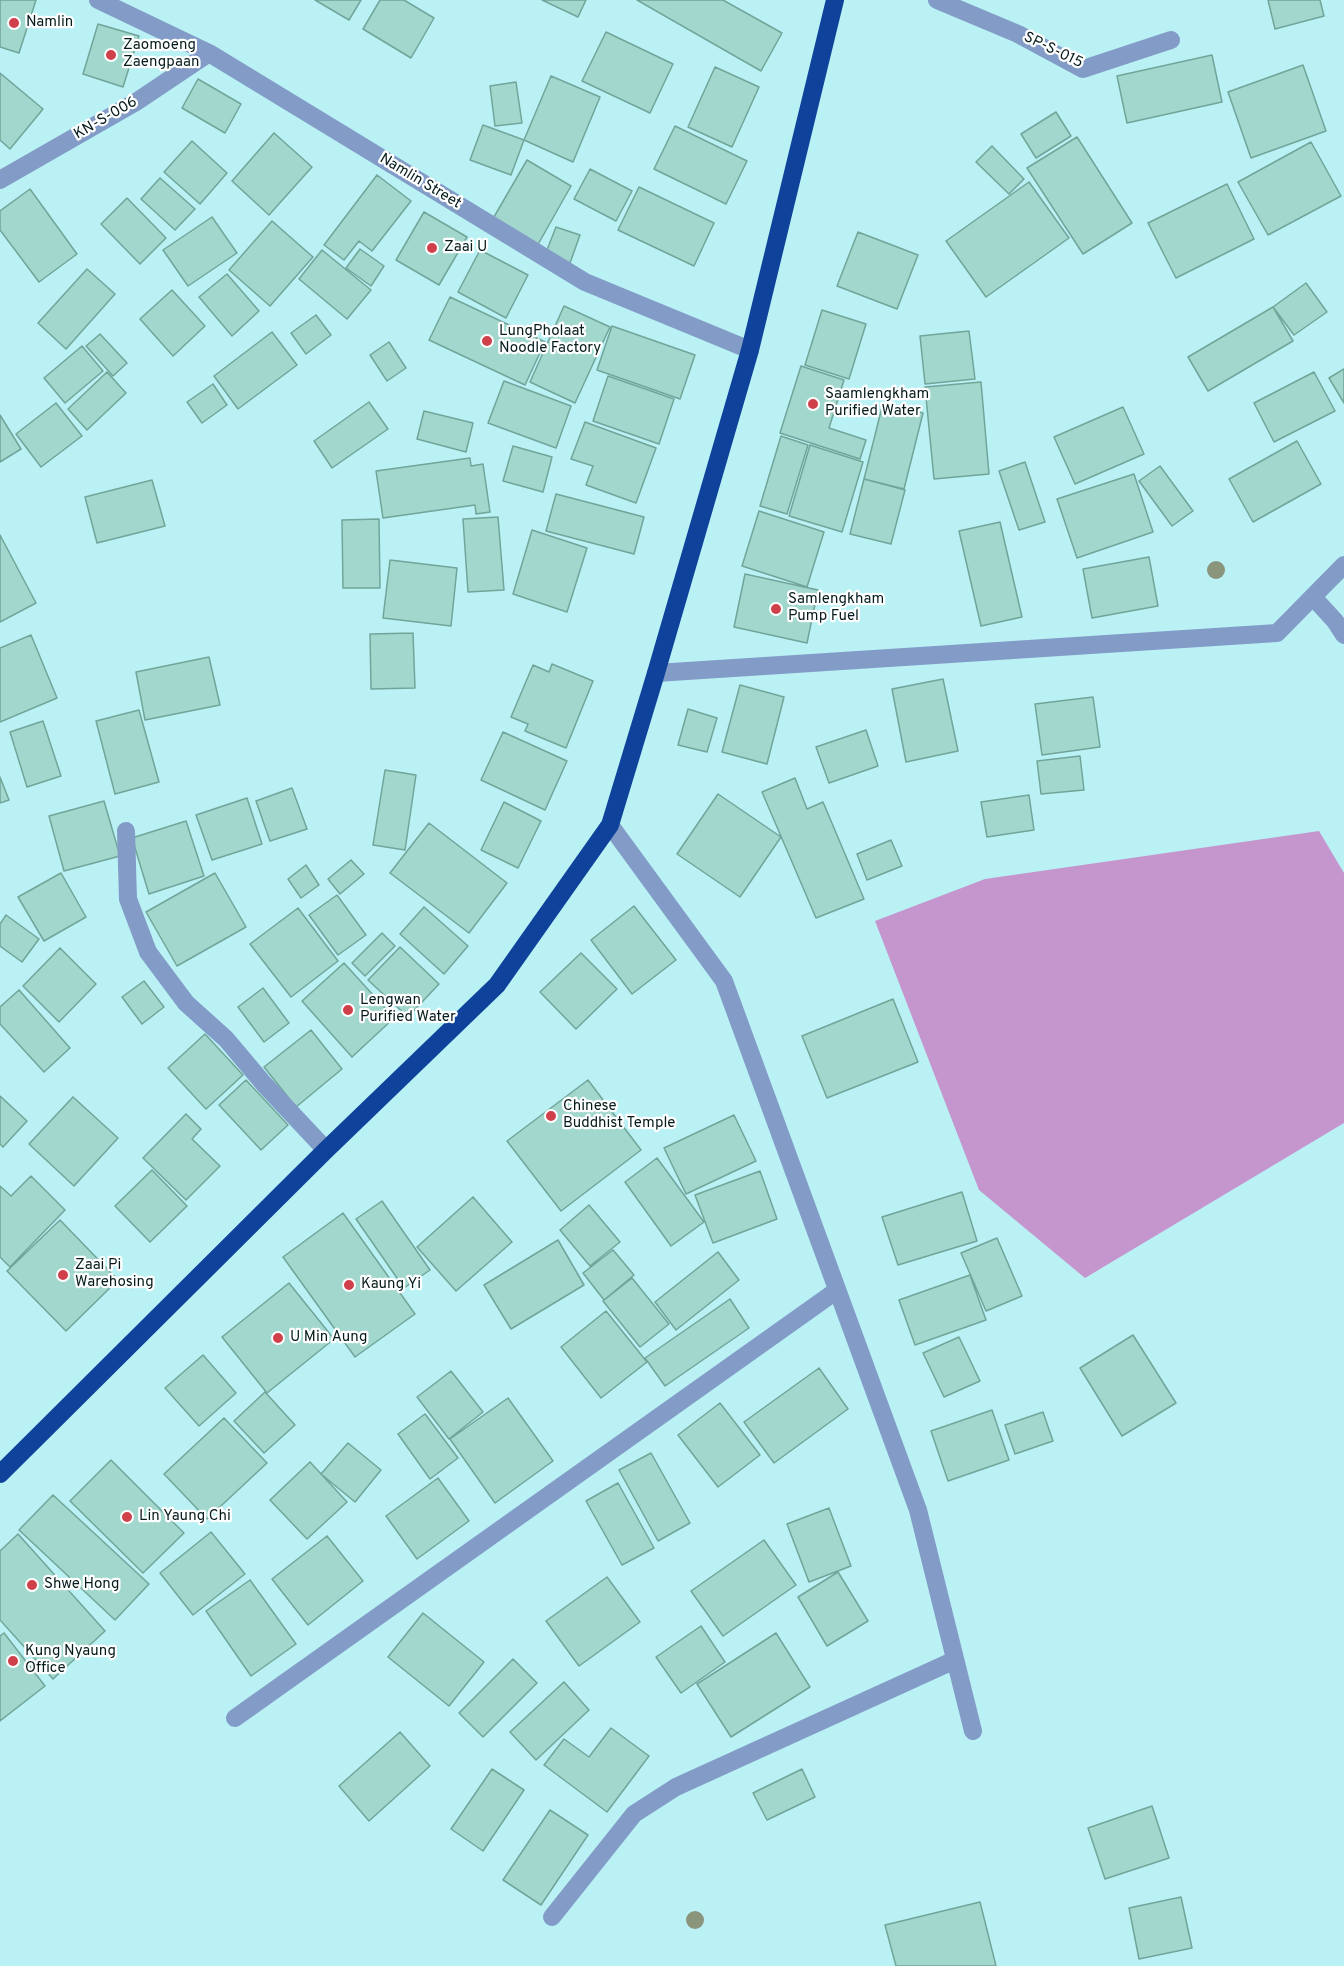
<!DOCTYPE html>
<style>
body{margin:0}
canvas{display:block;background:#b9f1f5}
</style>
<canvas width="1344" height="1966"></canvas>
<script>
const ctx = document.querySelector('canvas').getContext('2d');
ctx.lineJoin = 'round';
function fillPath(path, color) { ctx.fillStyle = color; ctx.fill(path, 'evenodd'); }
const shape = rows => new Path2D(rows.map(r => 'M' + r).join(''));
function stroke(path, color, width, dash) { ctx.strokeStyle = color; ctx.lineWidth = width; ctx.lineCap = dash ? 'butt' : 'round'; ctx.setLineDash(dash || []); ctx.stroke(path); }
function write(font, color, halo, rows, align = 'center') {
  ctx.font = font + ' Overpass,sans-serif'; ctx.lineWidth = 4.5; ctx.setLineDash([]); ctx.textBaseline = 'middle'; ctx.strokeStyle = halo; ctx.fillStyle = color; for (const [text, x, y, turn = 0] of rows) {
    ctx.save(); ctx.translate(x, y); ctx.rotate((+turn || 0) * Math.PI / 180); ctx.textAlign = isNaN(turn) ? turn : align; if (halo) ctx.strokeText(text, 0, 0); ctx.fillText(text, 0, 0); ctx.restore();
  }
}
const water = shape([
 [1319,831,1344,873,1344,1123,1085,1278,979,1190,875,921,985,879]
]);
const building = shape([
 [0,0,36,0,19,53,0,47,0,0],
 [315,0,361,0,349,20,315,0],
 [380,0,404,0,434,18,411,58,363,29,380,0],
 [542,0,586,0,578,17,542,0],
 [637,0,723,0,782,33,761,71,637,0],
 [1268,0,1320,0,1324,16,1275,29,1268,0],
 [98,24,139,36,123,87,83,74,98,24],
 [606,32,673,64,650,113,582,81,606,32],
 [1212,55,1222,102,1127,123,1117,76,1212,55],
 [1303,65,1326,131,1251,158,1228,92,1303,65],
 [715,67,759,87,732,147,688,127,715,67],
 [0,73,43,109,10,149,0,140,0,73],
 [551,76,600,97,573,162,524,140,551,76],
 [198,79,241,104,225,133,182,108,198,79],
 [516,82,522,123,495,126,490,86,516,82],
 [1056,112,1071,136,1036,158,1021,134,1056,112],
 [483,125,524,140,511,175,470,160,483,125],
 [675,126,747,161,726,204,654,169,675,126],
 [274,133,312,167,269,215,232,181,274,133],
 [1077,137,1132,223,1083,254,1027,168,1077,137],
 [192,141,227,173,200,204,164,172,192,141],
 [1311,142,1341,196,1268,235,1238,182,1311,142],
 [992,146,1024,179,1009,194,976,162,992,146],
 [527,160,571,186,536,248,491,222,527,160],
 [590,169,632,191,616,221,574,199,590,169],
 [377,175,411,201,372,251,359,241,344,260,324,245,377,175],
 [160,178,195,209,175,230,141,199,160,178],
 [1029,182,1069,238,986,297,946,241,1029,182],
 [1227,184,1254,239,1176,278,1148,223,1227,184],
 [639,187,714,223,694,266,618,230,639,187],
 [30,189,77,254,39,282,0,230,0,211,30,189],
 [127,198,166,238,140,264,101,224,127,198],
 [424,212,467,237,439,285,396,260,424,212],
 [212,217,237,253,188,286,163,250,212,217],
 [272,221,313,257,270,306,229,270,272,221],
 [556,227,580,235,570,263,545,255,556,227],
 [858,232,918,255,897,309,837,286,858,232],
 [360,249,384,266,371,286,346,268,360,249],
 [322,250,371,290,347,319,299,279,322,250],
 [480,250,528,275,506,318,458,292,480,250],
 [87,269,115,294,66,349,38,323,87,269],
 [227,274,259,311,232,336,199,297,227,274],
 [1306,283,1327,312,1294,335,1273,307,1306,283],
 [172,290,205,326,173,356,140,319,172,290],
 [450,297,545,342,525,385,429,340,450,297],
 [564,306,610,327,575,403,530,382,564,306],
 [1273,307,1293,341,1208,391,1188,357,1273,307],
 [822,310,866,324,849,379,805,365,822,310],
 [316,315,331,335,306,354,291,333,316,315],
 [612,326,695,355,680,399,597,370,612,326],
 [969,331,975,379,925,384,920,336,969,331],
 [272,332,297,365,238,409,214,376,272,332],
 [100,334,127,363,113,376,86,346,100,334],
 [389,342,406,368,387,381,370,355,389,342],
 [82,346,103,371,65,403,44,378,82,346],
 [801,366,844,380,829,428,866,440,860,459,780,433,801,366],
 [1344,369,1344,403,1329,378,1344,369],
 [107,372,126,393,87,430,68,409,107,372],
 [1314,372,1335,411,1274,442,1254,403,1314,372],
 [608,376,674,399,659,444,593,421,608,376],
 [504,381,571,406,556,448,488,423,504,381],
 [981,382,989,474,934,479,925,387,981,382],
 [213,384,227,405,202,423,187,402,213,384],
 [369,402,388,429,332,468,314,441,369,402],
 [56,403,82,436,41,467,16,434,56,403],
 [883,403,923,413,904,489,864,479,883,403],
 [1123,407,1144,454,1075,484,1054,437,1123,407],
 [424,411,473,423,466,452,417,439,424,411],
 [0,415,21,449,0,462,0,415],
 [585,422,656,448,636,503,586,485,593,466,571,459,585,422],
 [781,436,808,445,787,514,760,506,781,436],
 [1297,441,1321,484,1253,522,1229,479,1297,441],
 [810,445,863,462,842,532,789,516,810,445],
 [513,446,552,457,543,492,503,481,513,446],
 [470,458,471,466,483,464,490,512,476,514,475,505,383,518,376,471,470,458],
 [1025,462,1045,522,1019,530,999,471,1025,462],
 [1160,466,1193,511,1172,526,1139,481,1160,466],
 [1134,474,1153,532,1077,558,1057,499,1134,474],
 [864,479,905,490,891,544,850,534,864,479],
 [152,480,165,526,97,543,85,497,152,480],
 [556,494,644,517,634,554,546,531,556,494],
 [759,511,824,532,807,587,742,566,759,511],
 [498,517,504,590,468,592,463,519,498,517],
 [379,519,380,588,343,588,342,520,379,519],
 [1000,522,1022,617,981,626,959,531,1000,522],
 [532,530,587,548,567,612,513,594,532,530],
 [0,535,36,603,0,622,0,535],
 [1149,557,1158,606,1092,618,1083,569,1149,557],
 [390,560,457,568,451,626,383,618,390,560],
 [745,574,818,590,807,643,734,627,745,574],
 [413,633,415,688,371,689,370,634,413,633],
 [31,635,57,698,0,722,0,648,31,635],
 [209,657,220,705,145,720,136,672,209,657],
 [552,664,593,681,566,748,525,731,528,724,511,717,533,665,549,672,552,664],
 [943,679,958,751,906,762,892,689,943,679],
 [740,685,784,697,767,764,722,752,740,685],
 [1093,697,1100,747,1042,755,1035,704,1093,697],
 [688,709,717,718,707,752,678,745,688,709],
 [139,710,159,782,115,794,96,721,139,710],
 [43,721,61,776,27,787,10,732,43,721],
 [866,730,878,766,829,783,816,747,866,730],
 [503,732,567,761,545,810,481,780,503,732],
 [1080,756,1084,790,1041,794,1037,761,1080,756],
 [385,770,416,775,405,850,373,845,385,770],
 [0,777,9,800,0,803,0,777],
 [795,778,807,809,823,802,864,899,816,918,762,792,795,778],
 [292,788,307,829,270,841,256,801,292,788],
 [718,794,781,837,740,897,677,854,718,794],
 [1029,795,1034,830,987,837,981,802,1029,795],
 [247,798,262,844,212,860,196,815,247,798],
 [104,801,120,856,64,871,49,816,104,801],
 [504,802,541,821,518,868,481,850,504,802],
 [186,821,204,876,149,894,132,838,186,821],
 [429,823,507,883,469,933,390,873,429,823],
 [891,840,902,866,867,880,857,854,891,840],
 [351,860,364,874,340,894,328,879,351,860],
 [306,865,319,885,301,898,288,879,306,865],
 [61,873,86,917,44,941,18,897,61,873],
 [215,873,246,927,177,966,146,912,215,873],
 [337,895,366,935,338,955,309,915,337,895],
 [634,906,676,960,632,994,591,940,634,906],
 [424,907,468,946,444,974,400,934,424,907],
 [298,908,338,961,291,997,250,944,298,908],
 [6,915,39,939,22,962,0,946,0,924,6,915],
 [382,933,395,946,365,976,352,963,382,933],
 [400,947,439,984,408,1017,368,980,400,947],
 [60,948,96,984,59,1022,23,986,60,948],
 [581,953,617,989,576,1029,540,992,581,953],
 [344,963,394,1018,352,1057,302,1001,344,963],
 [144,981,164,1007,142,1024,122,997,144,981],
 [263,988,289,1023,264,1042,238,1007,263,988],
 [19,990,70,1048,44,1072,0,1024,0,1007,19,990],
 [893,999,918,1062,827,1098,802,1036,893,999],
 [311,1030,342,1069,296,1107,264,1067,311,1030],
 [205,1034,243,1075,206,1109,168,1068,205,1034],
 [246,1080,288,1125,261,1150,219,1105,246,1080],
 [588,1080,641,1150,561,1211,507,1141,588,1080],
 [0,1096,27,1121,3,1147,0,1144,0,1096],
 [73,1097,118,1138,74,1186,29,1144,73,1097],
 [186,1114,201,1129,192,1139,220,1166,186,1200,143,1158,186,1114],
 [734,1115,756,1161,686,1194,664,1148,734,1115],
 [657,1158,704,1222,671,1246,625,1182,657,1158],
 [152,1170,187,1206,150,1242,115,1206,152,1170],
 [760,1171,777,1219,713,1243,695,1195,760,1171],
 [31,1176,65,1210,10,1267,0,1257,0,1186,11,1196,31,1176],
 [962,1192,977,1241,898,1265,882,1217,962,1192],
 [473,1197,512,1242,456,1291,417,1247,473,1197],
 [382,1201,430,1270,404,1288,356,1219,382,1201],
 [589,1205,620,1242,590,1266,560,1230,589,1205],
 [343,1213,415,1314,355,1357,283,1257,343,1213],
 [60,1220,118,1280,66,1331,7,1271,60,1220],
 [997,1238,1022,1296,986,1311,961,1253,997,1238],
 [558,1240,584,1285,511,1329,484,1285,558,1240],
 [613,1250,634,1275,604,1300,583,1273,613,1250],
 [718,1252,739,1280,676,1330,655,1302,718,1252],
 [970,1275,986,1320,915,1345,899,1300,970,1275],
 [632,1278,669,1324,640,1347,603,1301,632,1278],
 [289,1283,334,1339,267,1393,222,1337,289,1283],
 [730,1299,749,1328,665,1386,645,1358,730,1299],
 [606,1311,647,1362,601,1398,561,1347,606,1311],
 [1133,1335,1176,1403,1122,1436,1080,1368,1133,1335],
 [959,1337,980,1381,944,1397,923,1353,959,1337],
 [203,1355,236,1393,199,1426,165,1388,203,1355],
 [819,1368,848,1409,774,1463,744,1422,819,1368],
 [451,1371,483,1412,449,1439,417,1397,451,1371],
 [265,1392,295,1425,264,1453,234,1421,265,1392],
 [508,1398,553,1461,495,1503,450,1439,508,1398],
 [720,1403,760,1455,718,1487,678,1435,720,1403],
 [992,1410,1009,1460,948,1481,931,1431,992,1410],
 [1043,1412,1053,1441,1015,1454,1005,1425,1043,1412],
 [425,1414,458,1458,430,1479,398,1434,425,1414],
 [224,1418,267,1463,207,1519,164,1474,224,1418],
 [348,1443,381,1470,355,1502,321,1474,348,1443],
 [651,1453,690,1523,658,1541,619,1470,651,1453],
 [111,1460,184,1533,143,1573,70,1501,111,1460],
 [310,1462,347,1502,307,1539,270,1500,310,1462],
 [438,1478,469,1521,417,1559,386,1516,438,1478],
 [618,1483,654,1548,622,1565,586,1501,618,1483],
 [53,1495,149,1584,115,1620,19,1530,53,1495],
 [829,1508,851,1566,809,1582,787,1524,829,1508],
 [211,1532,245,1574,193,1615,160,1573,211,1532],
 [18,1534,105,1631,53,1679,0,1620,0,1551,18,1534],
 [327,1536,363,1581,308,1625,272,1579,327,1536],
 [764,1540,796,1585,723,1636,691,1591,764,1540],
 [838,1572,868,1621,827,1646,798,1597,838,1572],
 [607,1577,640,1622,579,1666,546,1621,607,1577],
 [250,1580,296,1644,251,1676,206,1611,250,1580],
 [423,1613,484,1662,449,1706,388,1657,423,1613],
 [701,1626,725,1662,681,1693,656,1657,701,1626],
 [4,1633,45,1686,0,1721,0,1636,4,1633],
 [776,1633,810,1687,731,1737,697,1684,776,1633],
 [513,1659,537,1683,483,1737,459,1713,513,1659],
 [564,1682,589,1710,536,1760,510,1732,564,1682],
 [611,1728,649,1756,607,1812,544,1765,564,1739,589,1757,611,1728],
 [400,1732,430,1766,369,1821,339,1786,400,1732],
 [492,1769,524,1790,483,1851,451,1829,492,1769],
 [802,1769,815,1797,767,1820,753,1793,802,1769],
 [1152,1806,1169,1858,1105,1879,1088,1828,1152,1806],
 [550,1810,588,1835,541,1905,503,1880,550,1810],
 [1181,1897,1192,1948,1139,1959,1129,1908,1181,1897],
 [980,1902,996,1966,896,1966,885,1925,980,1902]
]);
const minor = shape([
 [98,0,209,53,585,282,750,350],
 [937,0,1018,34,1083,69,1171,40],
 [0,180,136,102,209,53],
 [1313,597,1335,621,1344,635],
 [656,673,1277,633,1344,565],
 [610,825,724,981,918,1510,973,1731],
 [126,831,128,899,148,952,186,1003,226,1039,264,1084,326,1150],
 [235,1718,836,1291],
 [552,1917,634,1814,676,1787,955,1660]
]);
const highway = shape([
 [0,1474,326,1150,497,985,610,825,656,673,750,350,835,0]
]);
const trees = [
 [1216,570],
 [695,1920]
];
const markers = [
 [14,23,6,"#d0404b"],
 [111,55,6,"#d0404b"],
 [432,248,6,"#d0404b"],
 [487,341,6,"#d0404b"],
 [813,404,6,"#d0404b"],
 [776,609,6,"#d0404b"],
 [348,1010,6,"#d0404b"],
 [551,1116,6,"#d0404b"],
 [63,1275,6,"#d0404b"],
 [349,1285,6,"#d0404b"],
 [278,1338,6,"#d0404b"],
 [127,1517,6,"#d0404b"],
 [32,1585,6,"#d0404b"],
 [13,1661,6,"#d0404b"]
];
const poiNames = [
 ["Namlin",26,23],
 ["Zaomoeng",123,46],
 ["Zaengpaan",123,63],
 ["Zaai U",444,248],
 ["LungPholaat",499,332],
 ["Noodle Factory",499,349],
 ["Saamlengkham",825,395],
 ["Purified Water",825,412],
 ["Samlengkham",788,600],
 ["Pump Fuel",788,617],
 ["Lengwan",360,1001],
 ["Purified Water",360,1018],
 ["Chinese",563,1107],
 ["Buddhist Temple",563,1124],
 ["Zaai Pi",75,1266],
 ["Warehosing",75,1283],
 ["Kaung Yi",361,1285],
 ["U Min Aung",290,1338],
 ["Lin Yaung Chi",139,1517],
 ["Shwe Hong",44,1585],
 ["Kung Nyaung",25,1652],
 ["Office",25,1669]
];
const streetNames = [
 ["SP-S-015",1053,51,26],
 ["KN-S-006",106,119,-30],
 ["Namlin Street",420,182,31]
];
fillPath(water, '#c596ce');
fillPath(building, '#a1d7cc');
stroke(building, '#71a59a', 1.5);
stroke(minor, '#839cc7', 18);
stroke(highway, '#0f439b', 18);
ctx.fillStyle = '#8a957b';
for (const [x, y] of trees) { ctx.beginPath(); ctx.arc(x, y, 9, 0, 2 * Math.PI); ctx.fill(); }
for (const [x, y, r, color] of markers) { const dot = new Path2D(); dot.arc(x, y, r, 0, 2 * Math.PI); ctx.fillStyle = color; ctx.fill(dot); stroke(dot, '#fff', 2); }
write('15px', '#051b1d', '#fff', poiNames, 'left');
write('15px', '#051b1d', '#fff', streetNames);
</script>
